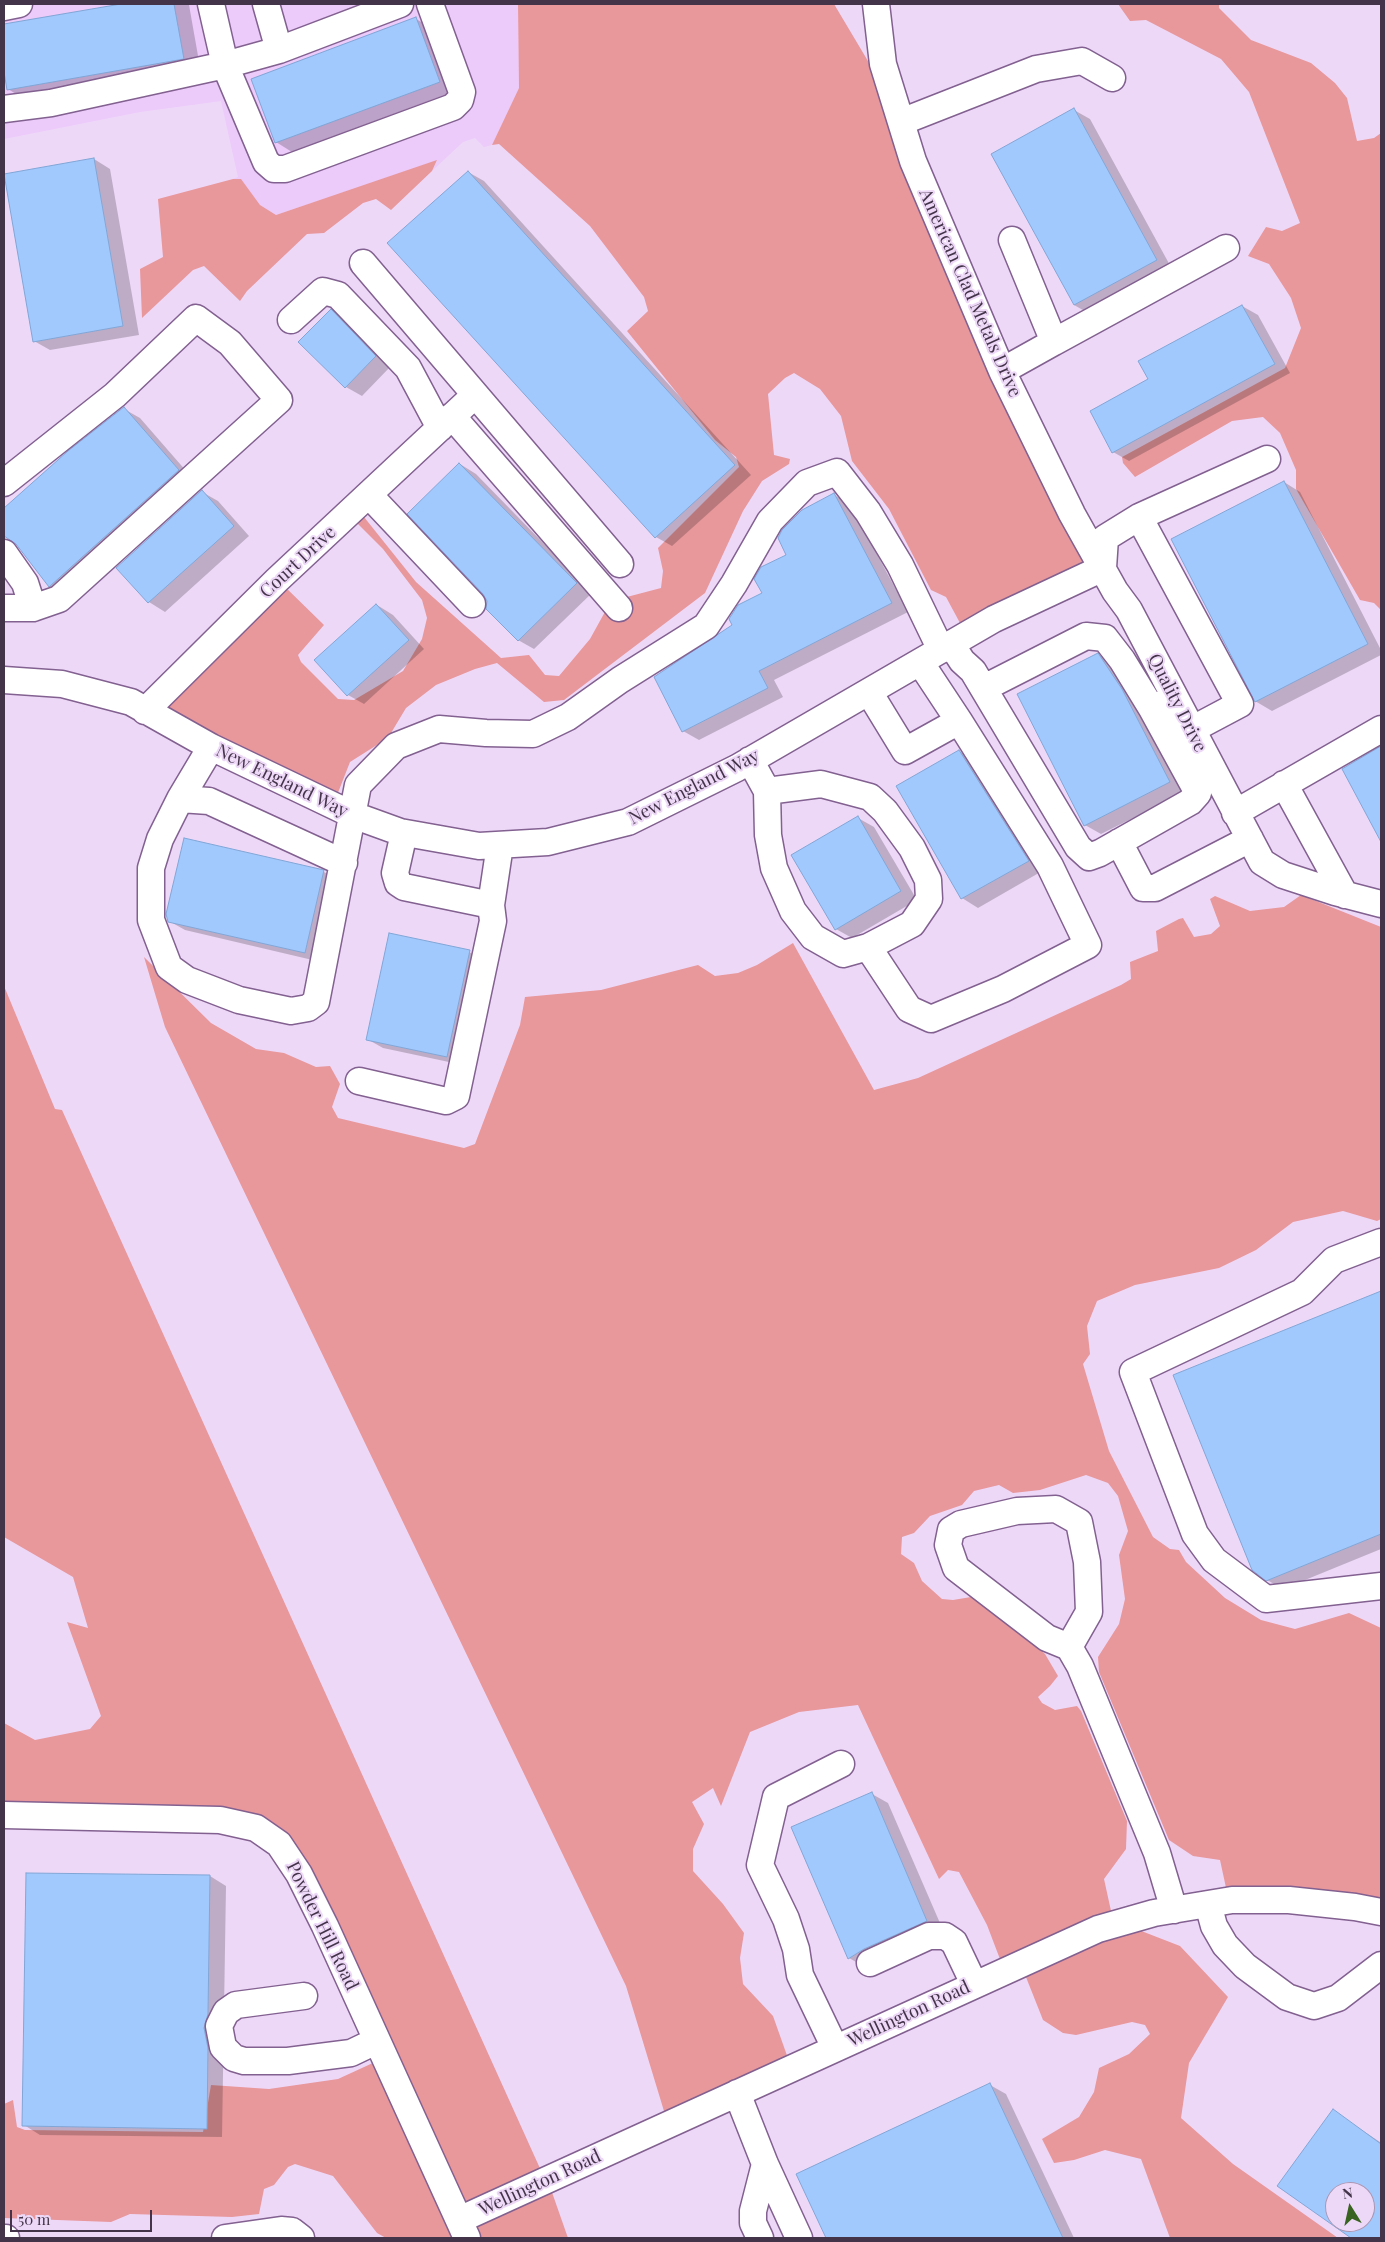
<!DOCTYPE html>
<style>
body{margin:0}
#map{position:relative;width:1385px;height:2242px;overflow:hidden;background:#eed8f8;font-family:"Playfair Display",serif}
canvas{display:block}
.frame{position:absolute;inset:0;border:5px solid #433449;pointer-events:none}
.north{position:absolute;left:1325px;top:2182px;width:50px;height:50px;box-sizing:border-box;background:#eed8f8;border:1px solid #aa96b2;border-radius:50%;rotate:350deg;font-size:14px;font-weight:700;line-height:20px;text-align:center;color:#433449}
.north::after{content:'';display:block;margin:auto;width:18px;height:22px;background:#396320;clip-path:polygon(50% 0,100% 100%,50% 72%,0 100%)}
.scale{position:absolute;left:10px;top:2210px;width:142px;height:22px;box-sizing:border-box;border:2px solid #433449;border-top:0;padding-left:6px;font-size:15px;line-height:18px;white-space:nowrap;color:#433449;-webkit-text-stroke:4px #eed8f8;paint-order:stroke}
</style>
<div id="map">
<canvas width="1385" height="2242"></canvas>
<div class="frame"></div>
<div class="north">N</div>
<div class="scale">50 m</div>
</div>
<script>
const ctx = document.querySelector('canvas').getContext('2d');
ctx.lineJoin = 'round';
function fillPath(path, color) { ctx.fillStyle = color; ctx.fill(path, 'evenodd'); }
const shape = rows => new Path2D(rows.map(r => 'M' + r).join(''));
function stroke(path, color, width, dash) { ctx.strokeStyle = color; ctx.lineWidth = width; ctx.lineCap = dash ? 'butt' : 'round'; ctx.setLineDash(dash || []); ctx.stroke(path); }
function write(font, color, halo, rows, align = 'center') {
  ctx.font = font + ' "Playfair Display",serif'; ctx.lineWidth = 4; ctx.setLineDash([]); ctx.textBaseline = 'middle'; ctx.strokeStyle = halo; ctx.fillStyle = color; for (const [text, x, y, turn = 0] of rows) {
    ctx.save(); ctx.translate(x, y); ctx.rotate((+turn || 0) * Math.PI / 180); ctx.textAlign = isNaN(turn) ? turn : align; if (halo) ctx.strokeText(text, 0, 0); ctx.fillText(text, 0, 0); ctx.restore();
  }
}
const built = shape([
 [4,4,518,4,519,88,492,145,484,147,475,138,463,142,432,171,437,161,276,215,260,205,241,180,233,179,238,177,221,101,140,112,4,139]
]);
const green = shape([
 [518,4,834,4,887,93,1085,557,1086,574,967,636,946,597,931,590,889,509,852,461,841,416,820,389,794,373,785,378,768,394,774,455,790,459,789,464,762,481,743,511,705,593,564,700,544,702,497,663,475,669,436,685,406,708,388,738,350,762,332,808,150,705,280,582,324,625,298,655,301,662,338,699,354,700,403,671,422,639,427,618,422,600,383,549,349,515,356,507,416,582,501,658,529,655,545,675,559,676,590,639,606,610,623,598,661,588,663,571,658,548,739,467,736,457,715,440,627,331,648,311,644,297,590,226,499,144,492,145,519,88],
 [1118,4,1219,4,1219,8,1251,40,1311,63,1335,83,1347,98,1357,141,1374,138,1381,133,1381,610,1374,603,1360,600,1296,489,1296,470,1280,433,1263,417,1232,421,1135,477,1123,463,1122,457,1285,368,1301,328,1291,298,1269,264,1248,256,1266,227,1282,231,1300,223,1249,92,1221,59,1146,20,1130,21],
 [437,160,432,171,391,210,376,199,363,203,324,233,307,234,247,291,240,301,204,266,193,270,142,318,140,269,163,257,158,199,233,179,241,179,260,205,276,215],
 [1301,895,1381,927,1381,1219,1377,1221,1343,1211,1293,1222,1256,1250,1219,1268,1135,1285,1097,1301,1087,1326,1090,1354,1083,1364,1109,1451,1153,1537,1170,1549,1179,1550,1186,1562,1225,1598,1261,1620,1295,1629,1349,1613,1381,1628,1381,1911,1228,1897,1220,1860,1193,1856,1169,1840,1099,1672,1098,1657,1119,1624,1125,1599,1119,1555,1128,1531,1118,1496,1108,1483,1086,1475,1040,1490,1013,1493,999,1485,974,1491,962,1505,930,1516,914,1533,902,1537,901,1554,914,1563,922,1581,942,1599,953,1600,977,1596,1045,1654,1058,1676,1050,1686,1038,1697,1042,1703,1055,1710,1077,1706,1081,1711,1127,1821,1126,1849,1104,1879,1113,1920,1180,1946,1228,1997,1189,2063,1181,2118,1233,2164,1338,2238,1170,2238,1141,2159,1105,2150,1074,2160,1054,2163,1042,2139,1079,2117,1094,2092,1099,2068,1129,2054,1150,2034,1145,2025,1132,2022,1076,2035,1063,2033,1043,2020,1020,1962,1003,1967,987,1925,959,1872,948,1870,939,1879,858,1705,799,1712,750,1732,721,1806,713,1788,692,1802,704,1824,693,1849,693,1871,723,1904,744,1933,740,1958,743,1984,773,2016,790,2064,667,2121,626,1986,165,1027,144,957,211,1023,256,1049,284,1053,316,1067,330,1066,340,1084,332,1107,338,1118,464,1148,475,1144,520,1025,525,997,601,990,698,965,715,976,738,973,757,965,793,943,874,1090,918,1078,1121,985,1131,979,1130,962,1158,951,1156,931,1179,919,1183,918,1194,937,1211,934,1220,926,1210,899,1215,896,1250,911,1284,907],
 [4,986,55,1109,62,1110,543,2175,548,2181,568,2238,386,2238,377,2233,333,2176,295,2164,288,2167,274,2185,264,2189,259,2214,232,2217,130,2214,111,2222,4,2218,4,2104,13,2100,17,2127,25,2130,203,2132,211,2085,269,2089,338,2079,375,2062,328,1934,250,1825,4,1812,4,1723,35,1740,90,1729,101,1716,67,1622,88,1628,73,1577,4,1537]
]);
const shadow = shape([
 [128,4,189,5,200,67,24,99,8,89,4,64,4,26],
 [416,19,432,28,455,91,292,152,276,142],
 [1074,110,1090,119,1172,269,1090,314,1074,305],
 [94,159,110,169,139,335,50,350,34,341],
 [468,172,484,181,751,475,672,546,656,537],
 [1242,306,1258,315,1290,373,1129,461,1113,452,1150,380],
 [331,311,347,320,391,366,362,396,346,387],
 [124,409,140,418,194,480,66,595,49,586,17,544,4,534,4,510,69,452],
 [460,464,476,474,592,593,534,649,518,640,488,601],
 [1284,482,1300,492,1381,650,1381,655,1272,711,1255,701],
 [202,492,218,501,249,536,165,612,149,602,118,568],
 [834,495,850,504,908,612,774,680,783,697,699,740,683,731,734,626,763,594,788,555],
 [377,605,393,615,424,649,364,704,348,695],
 [1097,654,1114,664,1185,792,1101,834,1085,825],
 [1381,748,1381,839,1343,770],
 [959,751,975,760,1044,870,978,908,962,898],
 [858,818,874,827,917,900,852,938,836,929],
 [185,839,324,872,340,881,321,962,185,930,169,921],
 [469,952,485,961,463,1065,383,1048,367,1039],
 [1381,1292,1381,1549,1283,1589,1267,1580,1175,1376],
 [872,1794,888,1803,943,1930,865,1967,849,1958],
 [28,1874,210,1876,226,1886,222,2137,40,2135,24,2125],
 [990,2085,1006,2094,1074,2238,827,2238,797,2175],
 [1333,2111,1380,2142,1381,2136,1381,2238,1353,2238,1279,2185],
 [1335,2192,1365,2192,1365,2222,1335,2222]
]);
const building = shape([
 [121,4,174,4,184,59,7,90,4,72,4,24,121,4],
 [416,17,440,82,275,143,251,79,416,17],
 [1074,108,1157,260,1074,305,991,154,1074,108],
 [94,158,123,326,33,342,4,174,94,158],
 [468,171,735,465,655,538,387,243,468,171],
 [1242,305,1275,364,1112,453,1090,411,1148,379,1138,361,1242,305],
 [331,309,376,356,345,388,298,342,331,309],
 [124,407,179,470,49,587,16,544,4,536,4,508,68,451,124,407],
 [459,463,577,583,518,641,486,609,487,601,483,594,407,514,459,463],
 [1284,481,1368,644,1255,702,1171,539,1284,481],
 [202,490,234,526,148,603,116,568,202,490],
 [834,493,892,603,759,671,768,688,682,732,654,677,732,625,729,619,738,605,762,593,754,579,761,567,786,555,778,538,782,530,802,510,834,493],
 [376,604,409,640,347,696,314,660,376,604],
 [1098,653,1122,689,1170,782,1084,826,1017,694,1098,653],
 [1381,746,1381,842,1342,769,1381,746],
 [959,750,1029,861,961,899,896,786,959,750],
 [858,816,901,891,835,930,791,855,858,816],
 [184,838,324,870,305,953,168,922,166,914,184,838],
 [389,933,470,950,447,1057,366,1040,389,933],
 [1381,1291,1381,1534,1266,1581,1252,1570,1173,1375,1381,1291],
 [872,1792,927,1921,864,1949,848,1959,791,1827,872,1792],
 [26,1873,210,1875,208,2014,204,2028,208,2048,207,2129,22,2126,26,1873],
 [990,2083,1063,2238,826,2238,796,2174,990,2083],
 [1333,2109,1381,2144,1381,2238,1351,2238,1277,2186,1333,2109],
 [1335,2192,1365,2192,1365,2222,1335,2222,1335,2192]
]);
const minor = shape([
 [266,4,279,50],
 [400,4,279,50,225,65,266,162,274,169,285,169,453,107,460,100,462,92,430,4],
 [876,4,883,64,913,161,1002,371,1072,514,1115,591,1129,610,1262,862,1283,875,1335,892,1381,904],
 [4,7,19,4],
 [4,109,51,103,225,65,211,4],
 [901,122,1036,69,1082,61,1112,78],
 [363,263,620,564],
 [291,320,323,291,338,295,408,368,440,428],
 [1054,342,1226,248],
 [1002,371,1054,342,1012,240],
 [452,416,619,608],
 [4,483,115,395,196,318,230,343,279,400,59,599,33,608],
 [369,495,472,604],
 [1139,517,1240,704,1191,730],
 [4,553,25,583,33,608,4,608],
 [1103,568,1105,538,1139,517,1267,459],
 [951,644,962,661,973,671,1078,847,1089,857,1100,853,1190,802,1198,793,1152,709,1175,698],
 [4,680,62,684,131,702,211,747,353,815,400,832,479,846,548,842,628,822,737,768,994,619,1103,568],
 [984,688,1086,636,1105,638,1122,660,1152,709],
 [869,692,905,751,959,721,920,662],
 [145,711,277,580,475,395],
 [211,747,180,799,160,839,151,868,151,920,169,967,187,980,239,1000,291,1011,308,1008,316,1002,358,785,396,746,439,729,486,733,533,734,568,717,620,680,706,626,734,584,770,521,807,483,837,472,868,512,900,565,941,650],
 [750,760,767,791,768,835,774,868,793,911,813,937,843,954,868,947,912,924,929,899,928,880,912,848,885,811,870,797,821,784,767,791],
 [1284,784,1345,895],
 [180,799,209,801,344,863],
 [1235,813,1381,729],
 [404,833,395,873,398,883,404,887,491,905],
 [1119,842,1143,888,1155,888,1250,839],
 [868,947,909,1009,931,1019,1003,989,1088,945,1050,866,959,721],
 [359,1081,446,1101,456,1096,493,921,491,905,500,845],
 [1381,1242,1334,1260,1302,1292,1133,1372,1195,1534,1214,1560,1266,1599,1381,1586],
 [1069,1647,1089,1612,1087,1562,1079,1522,1056,1509,1017,1511,961,1524,951,1530,948,1545,956,1568,1047,1638,1069,1647,1080,1666,1157,1853,1174,1910],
 [4,1815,220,1820,256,1828,279,1844,299,1874,325,1926,467,2238],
 [1208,1904,1214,1926,1225,1945,1245,1966,1287,1997,1314,2006,1338,1998,1381,1965],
 [870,1963,929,1936,945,1936,954,1942,974,1984],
 [304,1996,236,2005,226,2012,219,2026,223,2047,234,2058,244,2061,288,2061,351,2053,376,2041],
 [835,2048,800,1975,796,1949,786,1919,760,1865,776,1797,841,1764],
 [737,2093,765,2164,799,2238],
 [459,2220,1098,1929,1154,1913,1232,1900,1289,1900,1355,1907,1381,1912],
 [4,2238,6,2238],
 [225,2238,281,2230,292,2231,301,2238],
 [760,2238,753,2223,753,2211,765,2164]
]);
const streetNames = [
 ["American Clad Metals Drive",970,293,66],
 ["Court Drive",298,562,-43],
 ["Quality Drive",1177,703,63],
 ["New England Way",282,781,26],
 ["New England Way",694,787,-27],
 ["Powder Hill Road",322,1926,64],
 ["Wellington Road",909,2014,-25],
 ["Wellington Road",540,2183,-25]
];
fillPath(built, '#eccafa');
fillPath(green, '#e8979b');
fillPath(shadow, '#0003');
fillPath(building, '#a1c9fd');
stroke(building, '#81a6d6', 1);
stroke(minor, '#826090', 29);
stroke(minor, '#fff', 26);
write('18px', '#433449', '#eed8f8', streetNames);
</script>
